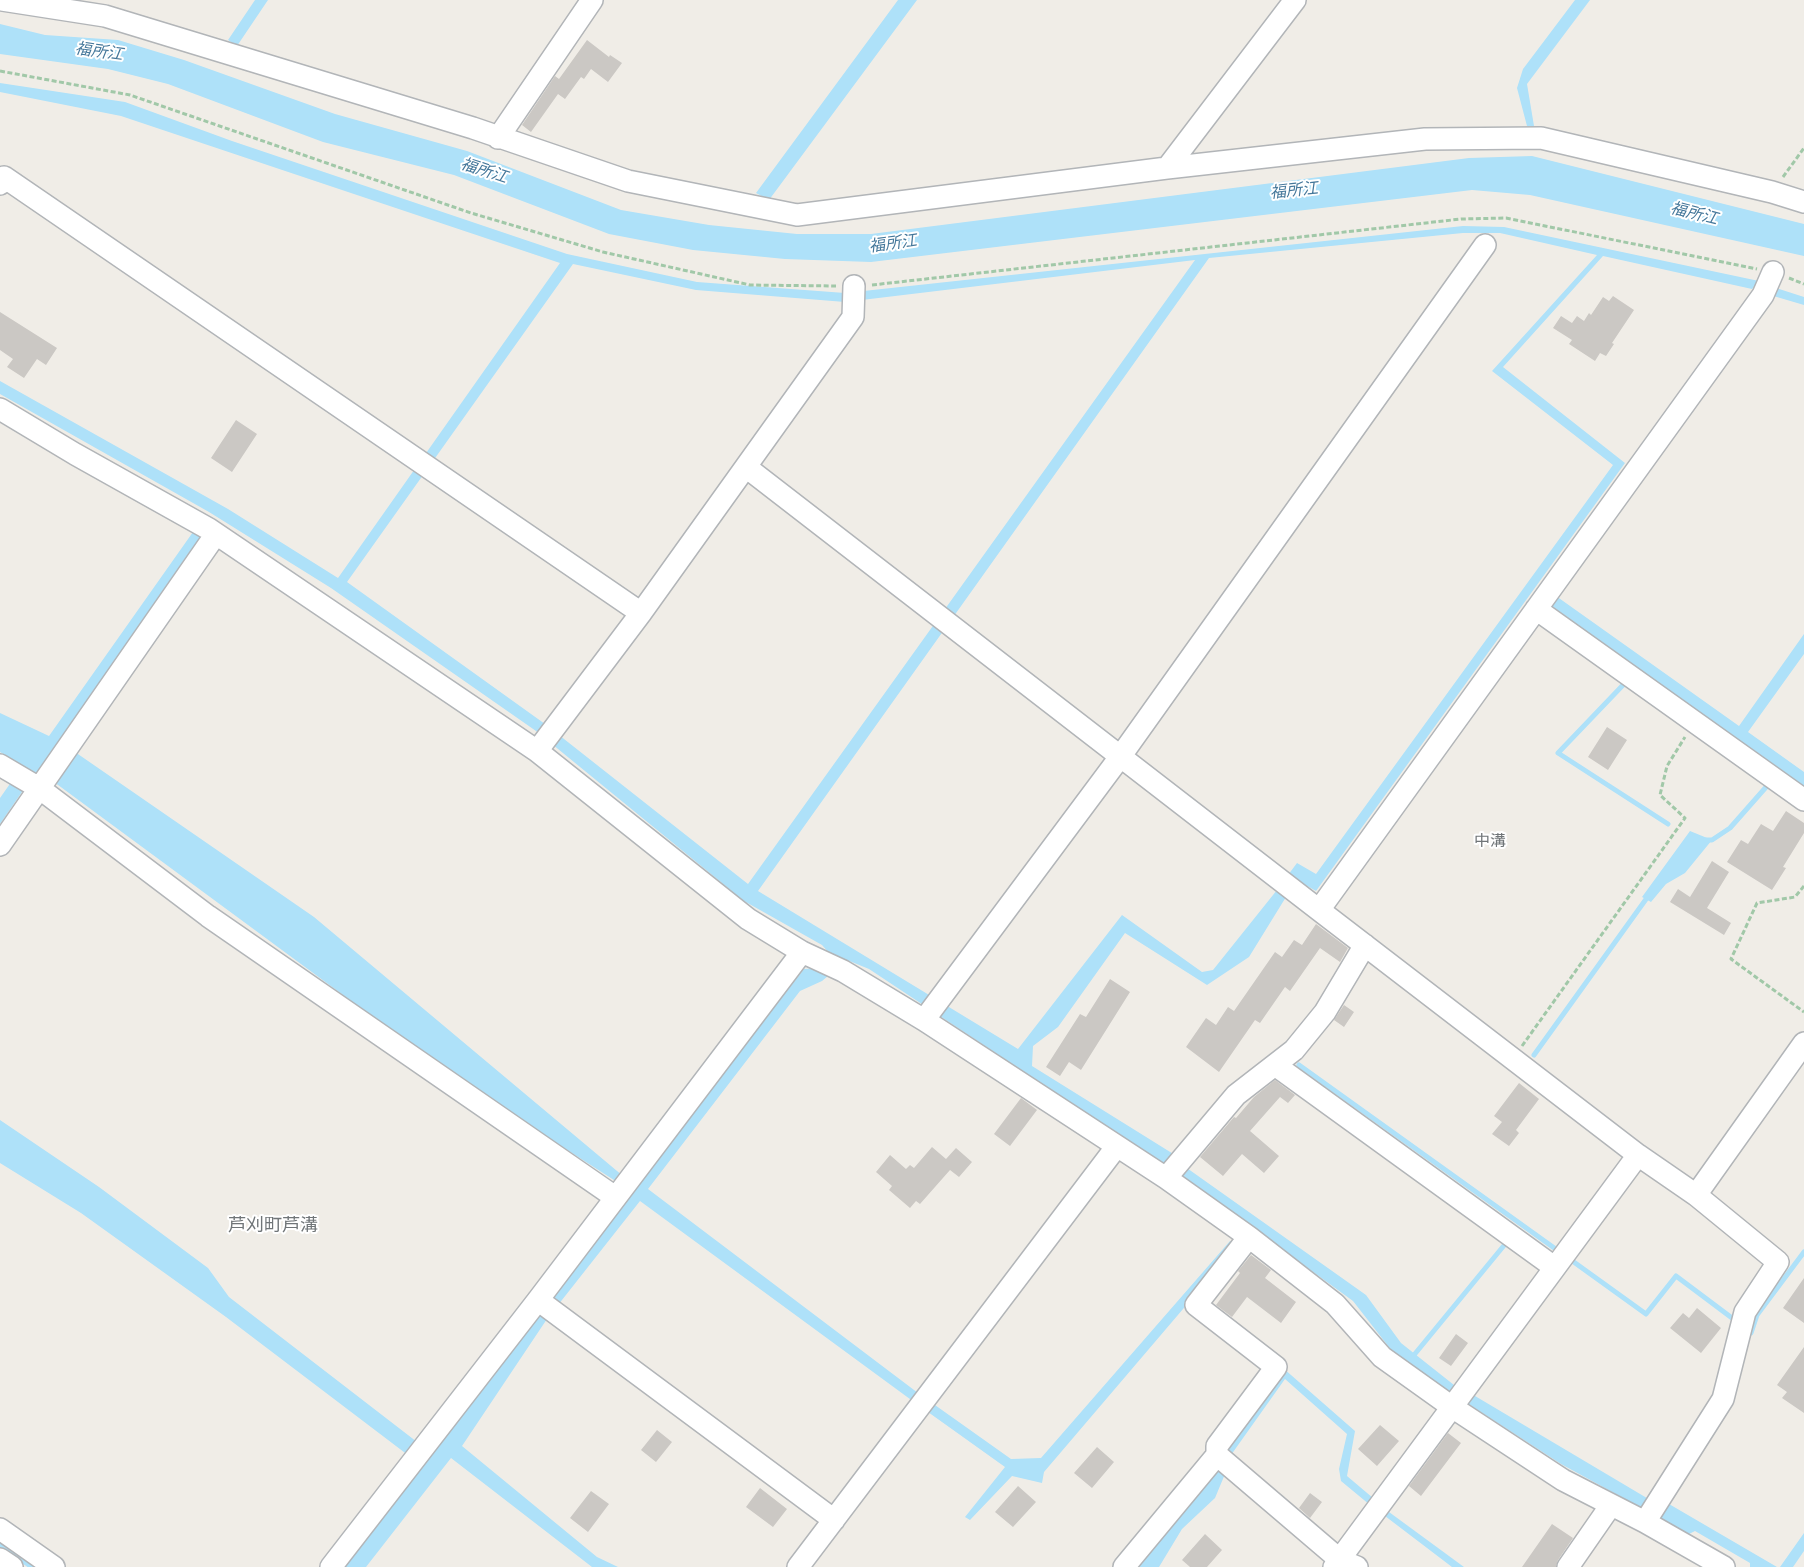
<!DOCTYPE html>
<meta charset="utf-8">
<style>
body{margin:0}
canvas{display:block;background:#f0ede7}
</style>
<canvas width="1804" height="1567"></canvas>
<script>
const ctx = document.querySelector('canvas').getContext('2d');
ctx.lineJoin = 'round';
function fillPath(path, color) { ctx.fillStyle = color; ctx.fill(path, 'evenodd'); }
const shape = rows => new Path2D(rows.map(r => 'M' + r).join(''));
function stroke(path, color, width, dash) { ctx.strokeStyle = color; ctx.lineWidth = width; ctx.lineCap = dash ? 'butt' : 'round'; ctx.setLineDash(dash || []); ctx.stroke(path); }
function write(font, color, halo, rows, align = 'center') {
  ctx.font = font + ' Karla,"Noto Sans JP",sans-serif'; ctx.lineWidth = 4; ctx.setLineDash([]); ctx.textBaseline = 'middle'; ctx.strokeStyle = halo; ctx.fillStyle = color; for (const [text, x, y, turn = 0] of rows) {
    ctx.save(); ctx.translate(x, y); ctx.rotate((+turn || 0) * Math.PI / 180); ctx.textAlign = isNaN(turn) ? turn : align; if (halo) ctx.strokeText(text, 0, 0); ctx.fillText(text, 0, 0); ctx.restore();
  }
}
const water = shape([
 [255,0,268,0,237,46,228,40],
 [898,0,917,0,769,200,756,193],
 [1575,0,1590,0,1527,84,1534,126,1527,126,1517,88,1523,69],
 [0,24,45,35,118,40,184,60,335,114,467,151,621,210,709,225,797,234,871,234,1469,158,1532,156,1804,224,1804,256,1530,195,1472,190,871,262,785,259,693,250,609,234,454,175,323,142,168,84,108,69,0,54],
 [0,83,125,102,232,141,567,254,697,282,845,293,1463,226,1504,227,1759,281,1752,289,1603,256,1503,367,1625,463,1316,891,1288,875,1297,863,1316,874,1613,465,1492,371,1597,255,1500,233,1463,233,1209,258,758,891,1018,1049,1122,915,1202,972,1213,970,1277,890,1286,897,1249,957,1207,985,1125,933,1058,1027,1033,1046,1032,1066,1175,1155,1170,1163,1163,1164,869,969,847,960,822,981,800,991,648,1189,918,1393,1011,1459,1041,1458,1230,1241,1235,1244,1189,1302,1044,1472,1042,1483,1012,1476,970,1520,965,1517,1005,1467,914,1402,640,1201,547,1319,462,1446,597,1557,618,1567,592,1567,451,1458,366,1567,345,1567,421,1465,226,1317,81,1213,0,1163,0,1120,99,1187,208,1268,229,1297,430,1452,617,1182,457,1079,54,782,75,752,314,917,623,1176,637,1185,804,969,818,968,830,954,822,945,744,901,536,731,331,588,209,512,0,394,0,381,228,509,338,578,560,263,121,116,0,92],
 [1195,260,748,884,545,724,347,582,573,264,696,290,845,302],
 [1773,287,1804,297,1804,305,1770,295],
 [193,532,200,537,61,738,63,740,39,774,34,775,23,766,0,752,0,713,49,736],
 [1556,596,1739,726,1804,634,1804,654,1748,732,1804,772,1804,787,1549,604],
 [14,778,26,786,0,824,0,798],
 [1690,831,1712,840,1685,873,1666,884,1651,902,1642,897],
 [1184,1166,1366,1295,1401,1343,1454,1385,1449,1393,1392,1351,1353,1301,1180,1175],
 [1283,1368,1355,1431,1347,1476,1373,1498,1370,1505,1341,1481,1339,1469,1347,1434,1285,1379,1231,1455,1226,1452],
 [1470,1393,1662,1507,1669,1504,1777,1567,1750,1567,1750,1563,1695,1531,1689,1534,1561,1464,1464,1401],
 [1220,1467,1225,1474,1215,1498,1182,1529,1159,1567,1139,1567],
 [1389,1512,1464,1567,1452,1567,1385,1516],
 [1804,1533,1804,1551,1793,1567,1780,1567]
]);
const stream = shape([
 [1624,684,1558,753,1668,824],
 [1706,840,1712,840,1730,828,1767,786],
 [1534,1055,1649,895],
 [1299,1065,1557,1250],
 [1571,1260,1646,1314,1676,1276,1736,1321],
 [1751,1333,1757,1315,1804,1252],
 [1414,1355,1506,1243],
 [0,1545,32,1567]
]);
const building = shape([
 [587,40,609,57,610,55,622,63,608,82,591,69,584,79,581,77,565,99,558,94,531,132,522,125,555,76,559,79],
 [1613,296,1634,310,1612,343,1614,344,1606,356,1600,353,1595,361,1569,344,1572,340,1553,328,1561,316,1572,323,1577,316,1584,321,1589,313,1591,315,1603,297,1609,301],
 [0,312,57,348,46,365,37,359,24,378,7,367,13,359,0,350],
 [236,420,257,434,232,472,211,458],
 [1607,727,1627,740,1608,770,1588,757],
 [1786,811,1804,823,1804,833,1783,867,1786,868,1772,890,1727,862,1741,840,1748,844,1761,824,1773,831],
 [1712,861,1729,872,1707,908,1731,923,1724,935,1670,902,1678,889,1690,897],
 [1316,924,1348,948,1340,962,1320,948,1290,991,1285,987,1260,1023,1255,1020,1219,1072,1186,1047,1206,1018,1216,1025,1228,1007,1234,1011,1275,952,1282,957,1294,940,1302,945],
 [1110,979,1130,992,1081,1070,1069,1062,1060,1076,1046,1067,1080,1014,1086,1017],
 [1344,1005,1354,1012,1344,1027,1334,1020],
 [1275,1080,1295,1095,1288,1103,1280,1097,1250,1131,1279,1156,1264,1173,1242,1154,1223,1176,1200,1157,1234,1117,1236,1118,1254,1097],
 [1519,1083,1539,1099,1516,1130,1519,1133,1509,1146,1492,1134,1502,1122,1494,1116],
 [1021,1098,1037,1110,1010,1146,994,1134],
 [932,1147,946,1159,956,1148,972,1162,959,1177,950,1170,920,1204,916,1201,910,1208,889,1190,892,1186,876,1172,890,1155,906,1169,910,1165,914,1168],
 [1251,1255,1271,1270,1265,1278,1296,1302,1281,1323,1247,1297,1232,1317,1216,1305,1240,1273,1238,1271],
 [1804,1278,1804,1323,1783,1308],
 [1697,1308,1721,1328,1701,1353,1670,1328,1683,1313,1689,1318],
 [1456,1334,1468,1343,1451,1366,1439,1358],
 [1804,1347,1804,1413,1782,1398,1787,1392,1777,1385],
 [1380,1425,1399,1441,1377,1466,1358,1449],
 [657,1430,672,1442,656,1462,641,1450],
 [1448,1433,1461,1443,1421,1496,1409,1486],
 [1097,1447,1114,1462,1092,1488,1074,1473],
 [1018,1486,1036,1502,1013,1527,995,1512],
 [760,1488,787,1509,773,1527,746,1507],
 [591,1491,609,1504,588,1532,570,1518],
 [1310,1493,1322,1502,1310,1518,1299,1508],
 [1552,1524,1573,1538,1558,1560,1556,1567,1522,1567],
 [1205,1534,1222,1550,1207,1567,1190,1567,1182,1560]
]);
const path = shape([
 [0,71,130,95,471,213,603,252,750,285,836,286],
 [1783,177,1804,148],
 [1789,278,1804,284],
 [872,285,1461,219,1506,218,1757,269],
 [1804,886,1795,897,1757,903,1731,959,1804,1012],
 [1522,1046,1685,818,1660,795,1667,766,1685,737]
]);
const minor = shape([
 [2,0,105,16,473,128,628,181,797,215,1167,168,1425,139,1541,138,1772,192,1804,202],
 [498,138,592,0],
 [1167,168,1295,0],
 [0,184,4,177,641,613],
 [0,409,75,454,209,529,537,751,748,919,802,952,843,971,924,1020,1166,1178,1249,1237,1335,1304,1382,1357,1452,1407,1563,1480,1645,1522,1724,1567],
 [746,467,1319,910,1638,1155,1696,1195,1804,1043],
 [1536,609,1804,800],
 [537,751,641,613,853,317,854,286],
 [0,765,39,788,208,916,615,1197],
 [0,845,216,534],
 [1319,910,1763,295,1773,272],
 [924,1020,1120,757,1485,245],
 [1275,1065,1554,1267],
 [1166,1178,1236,1095,1294,1050,1325,1012,1365,945],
 [1249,1237,1196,1305,1276,1367,1217,1446,1217,1455,1340,1560,1357,1567],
 [538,1300,834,1520],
 [1645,1522,1723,1399,1745,1312,1778,1262,1696,1195],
 [0,1529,54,1567],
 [0,1559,12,1567],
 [331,1567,538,1300,802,952],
 [798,1567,1117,1146],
 [1124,1567,1217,1455],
 [1334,1567,1638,1155],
 [1568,1567,1611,1505]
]);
const waterNames = [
 ["福所江",99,52,8],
 ["福所江",484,171,18],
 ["福所江",1294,191,-6],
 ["福所江",1694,214,14],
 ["福所江",893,244,-8]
];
const neighbourhoodNames = [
 ["中溝",1490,841]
];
const quarterNames = [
 ["芦刈町芦溝",273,1226]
];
fillPath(water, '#aee1f9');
stroke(stream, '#aee1f9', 5);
fillPath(building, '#cbc8c4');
stroke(minor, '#b2b5b8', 24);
stroke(path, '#a1c8a8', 3, [5, 2.5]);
stroke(minor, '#fff', 21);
write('italic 16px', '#44779a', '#fff', waterNames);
write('16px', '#707578', '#fff', neighbourhoodNames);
write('18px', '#707578', '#fff', quarterNames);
</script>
